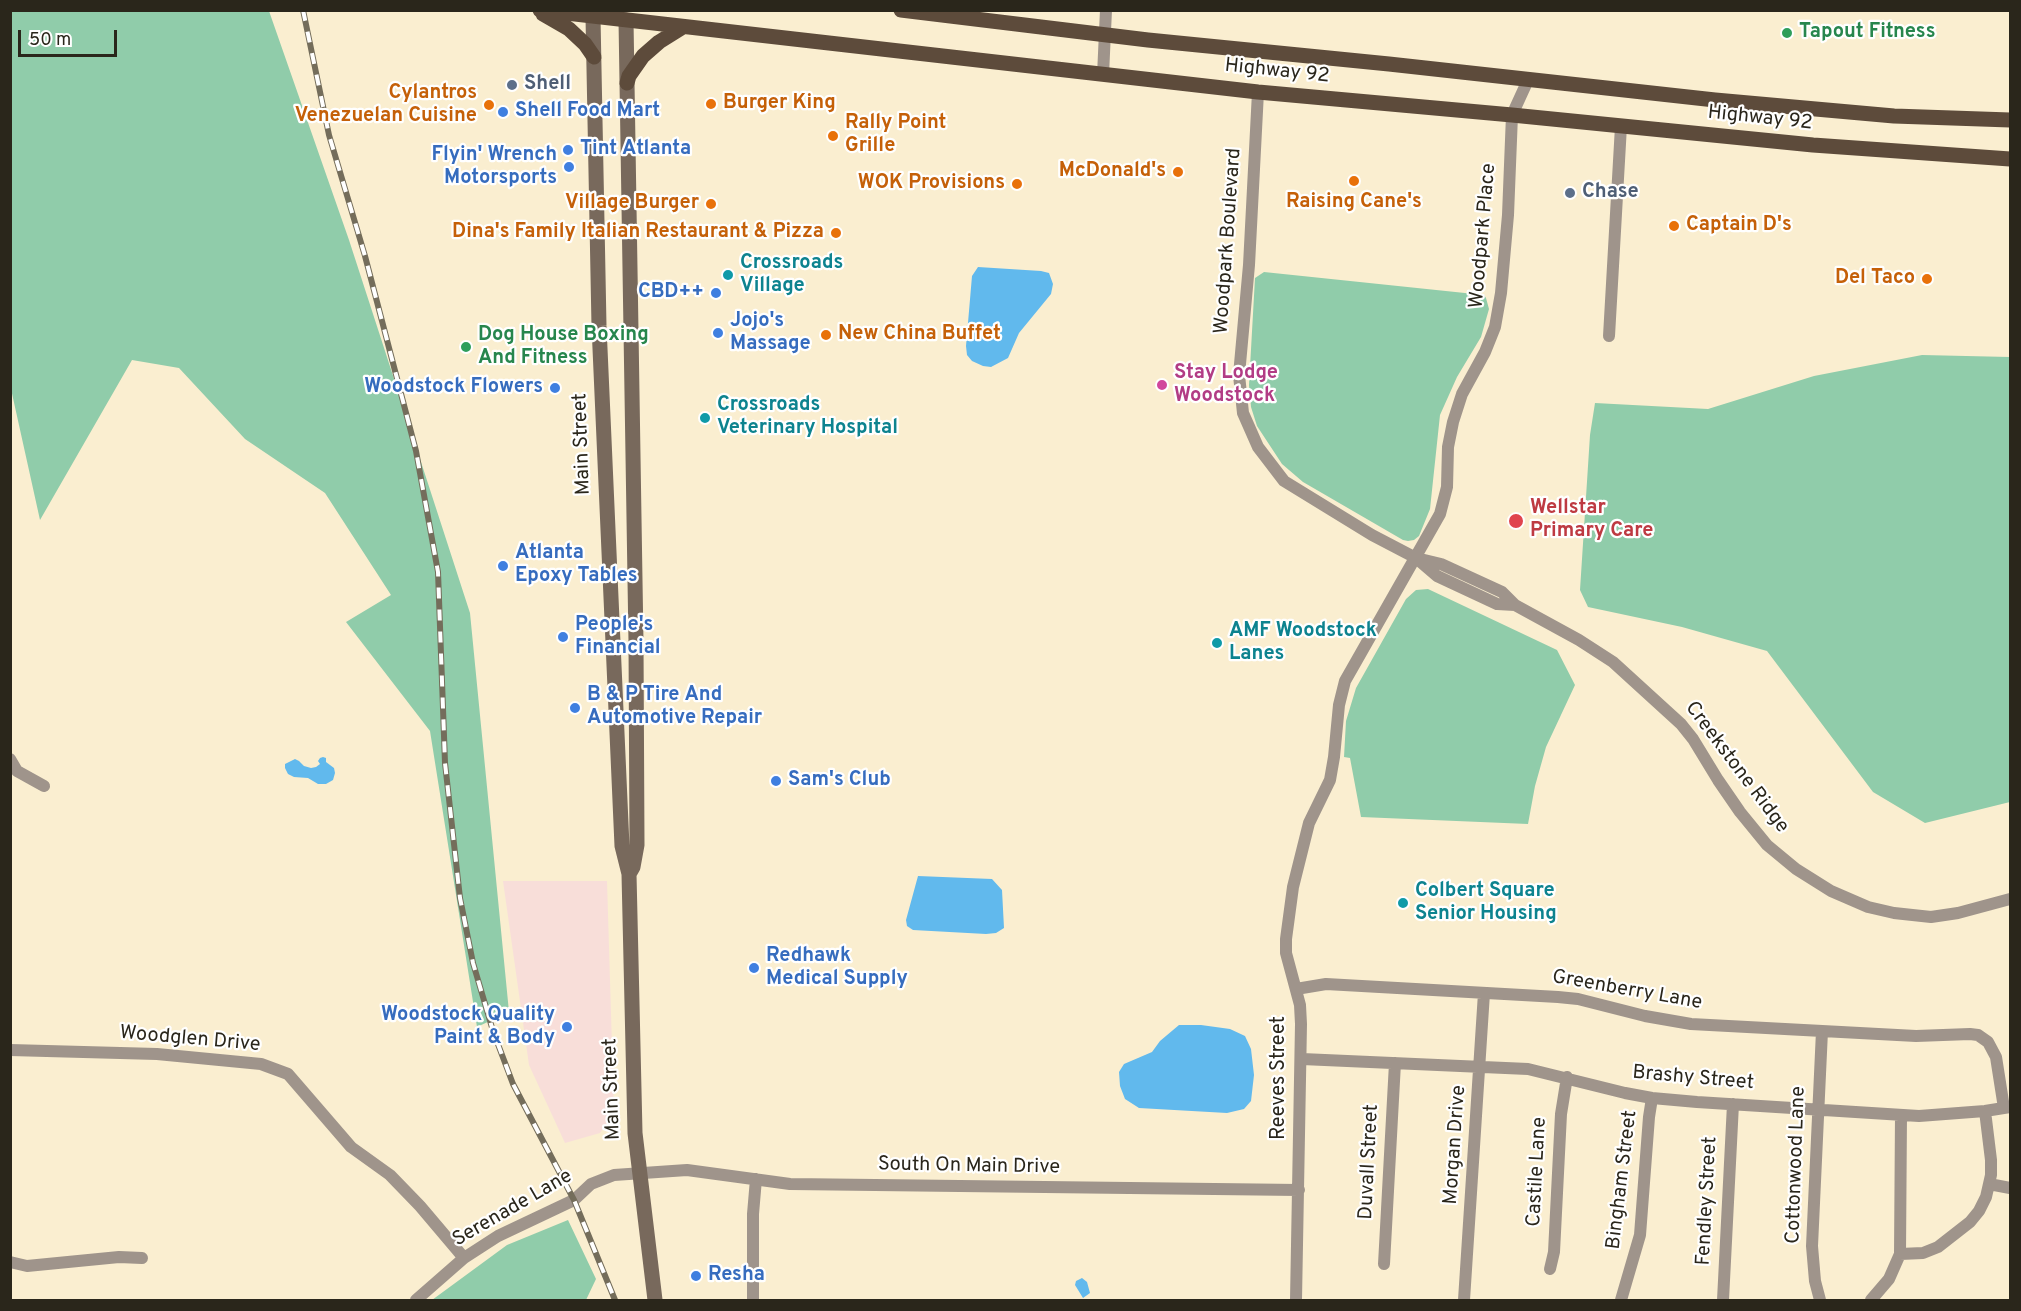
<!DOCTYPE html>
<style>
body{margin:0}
#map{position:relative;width:2021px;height:1311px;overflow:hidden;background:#faeed0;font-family:Overpass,sans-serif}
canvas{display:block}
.frame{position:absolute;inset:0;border:12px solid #2a261b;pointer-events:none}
.scale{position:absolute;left:18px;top:30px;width:99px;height:27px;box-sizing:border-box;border:3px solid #2a261b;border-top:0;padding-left:8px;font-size:18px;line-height:21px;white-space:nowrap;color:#2a261b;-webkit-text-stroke:4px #fff;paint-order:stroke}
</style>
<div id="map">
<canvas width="2021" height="1311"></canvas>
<div class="frame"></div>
<div class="scale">50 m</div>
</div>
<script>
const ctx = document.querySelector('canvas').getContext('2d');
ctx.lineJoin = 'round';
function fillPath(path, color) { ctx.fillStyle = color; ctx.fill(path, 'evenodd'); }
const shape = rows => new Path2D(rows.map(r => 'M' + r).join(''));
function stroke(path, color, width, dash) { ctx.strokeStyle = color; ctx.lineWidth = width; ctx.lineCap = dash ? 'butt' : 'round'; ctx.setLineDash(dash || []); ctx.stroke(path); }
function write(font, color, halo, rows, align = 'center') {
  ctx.font = font + ' Overpass,sans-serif'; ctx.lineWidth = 4.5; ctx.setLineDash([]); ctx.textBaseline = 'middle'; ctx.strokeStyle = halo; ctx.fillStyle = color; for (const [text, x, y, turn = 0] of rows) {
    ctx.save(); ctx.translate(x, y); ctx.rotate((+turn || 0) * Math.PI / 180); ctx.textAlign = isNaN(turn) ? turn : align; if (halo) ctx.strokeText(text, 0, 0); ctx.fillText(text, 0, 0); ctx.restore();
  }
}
const industrial = shape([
 [503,881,607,881,614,1113,600,1133,565,1143,529,1065]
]);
const green = shape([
 [10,11,269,11,349,240,470,613,509,1012,477,1027,430,731,346,622,391,595,325,493,245,439,179,368,132,360,40,520,11,389],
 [1264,272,1484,295,1486,298,1489,309,1481,337,1457,377,1440,415,1430,509,1419,536,1414,540,1408,541,1403,540,1303,482,1282,464,1257,426,1251,407,1249,385,1255,278],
 [1922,355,2010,357,2010,802,1925,823,1873,792,1767,651,1682,627,1588,607,1580,590,1590,435,1595,403,1708,409,1814,376],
 [1428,589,1557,650,1575,685,1546,747,1535,786,1528,824,1361,817,1350,758,1344,757,1346,721,1356,688,1406,599,1416,590],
 [568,1220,596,1279,586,1300,432,1300,507,1245]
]);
const water = shape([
 [978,267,1041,271,1049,273,1053,284,1051,294,1019,333,1008,358,991,367,983,366,972,361,967,355,966,346,972,276],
 [323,757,326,758,326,762,334,768,335,773,333,780,326,784,318,784,308,778,294,777,288,774,285,768,285,764,295,759,299,761,304,766,311,768,316,767,320,764,318,761,320,758],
 [918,876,992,879,1002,890,1004,928,996,933,986,934,913,930,907,926,906,920],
 [1179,1025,1201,1025,1230,1029,1245,1036,1251,1049,1254,1075,1251,1101,1244,1109,1227,1113,1139,1108,1125,1099,1120,1086,1119,1072,1124,1064,1152,1052,1160,1041],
 [1082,1278,1087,1282,1090,1293,1083,1298,1075,1285,1076,1281]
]);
const minor = shape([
 [1103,75,1106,10],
 [1258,92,1249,265,1239,375,1243,413,1258,447,1284,481,1372,535,1416,558,1437,576,1497,604,1515,605],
 [1609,336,1621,126],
 [1416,558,1441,564,1502,592,1515,605,1579,640,1613,662,1681,724,1693,739,1718,780,1740,812,1767,845,1796,869,1831,891,1868,907,1894,913,1931,917,1958,913,2010,899],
 [10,759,17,771,44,786],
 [1296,989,1326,984,1558,997,1578,999,1645,1016,1691,1024,1916,1036,1970,1034,1978,1035,1988,1042,1996,1057,2004,1108],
 [10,1050,157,1054,261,1064,288,1074,351,1147,390,1175,420,1206,464,1258],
 [1302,1059,1528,1069,1625,1093,1652,1098,1697,1102,1919,1116,1985,1111,2010,1107],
 [1989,1184,2010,1188],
 [1900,1254,1923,1253,1938,1247,1970,1222,1979,1211,1986,1197,1991,1175,1991,1160,1985,1111],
 [10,1262,27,1266,119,1257,142,1258],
 [1384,1264,1395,1063],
 [1550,1269,1554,1252,1561,1114,1567,1077],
 [416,1300,464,1258,498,1236,574,1200,591,1184,614,1175,687,1170,790,1184,1299,1190],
 [753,1300,753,1214,756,1179],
 [1296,1300,1301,1024,1300,1005,1286,953,1286,939,1293,887,1309,823,1330,780,1334,757,1339,705,1345,681,1440,514,1447,487,1448,447,1453,422,1462,394,1485,352,1495,327,1501,293,1508,215,1512,115,1528,80],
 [1464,1300,1484,993],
 [1621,1300,1640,1235,1649,1117,1652,1098],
 [1723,1300,1733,1104],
 [1820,1300,1815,1281,1812,1246,1822,1031],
 [1871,1300,1889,1279,1900,1254,1901,1115]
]);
const secondary = shape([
 [593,17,599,326,622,846,629,874,635,1133,655,1300],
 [626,20,636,642,637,845,633,867,629,874]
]);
const primary = shape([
 [540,10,1258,92,1512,115,1813,145,2010,159],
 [901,10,1148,40,1389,64,1715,100,1894,116,2010,120],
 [543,14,569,29,585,44,594,57],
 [627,83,629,76,643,56,659,42,683,27]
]);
const rail = shape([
 [303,10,329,135,365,256,416,451,438,572,445,763,460,898,473,963,493,1031,513,1084,574,1200,615,1300]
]);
const markers = [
 [1787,33,6,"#2e9e5b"],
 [512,85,6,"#5c6f8a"],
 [711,104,6,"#e8710a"],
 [489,105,6,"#e8710a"],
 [503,112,6,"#3f7fe0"],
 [833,136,6,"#e8710a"],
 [568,150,6,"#3f7fe0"],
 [569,167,6,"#3f7fe0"],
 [1178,172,6,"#e8710a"],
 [1354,181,6,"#e8710a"],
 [1017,184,6,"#e8710a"],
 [1570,193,6,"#5c6f8a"],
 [711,204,6,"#e8710a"],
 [1674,226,6,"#e8710a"],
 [836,233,6,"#e8710a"],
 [728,275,6,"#0f9aa8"],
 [1927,279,6,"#e8710a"],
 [716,293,6,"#3f7fe0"],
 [718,333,6,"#3f7fe0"],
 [826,335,6,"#e8710a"],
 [466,347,6,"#2e9e5b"],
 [1162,385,6,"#d1479c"],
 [555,388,6,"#3f7fe0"],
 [705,418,6,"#0f9aa8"],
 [1516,521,8,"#e0444e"],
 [503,566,6,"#3f7fe0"],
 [563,637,6,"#3f7fe0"],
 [1217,643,6,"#0f9aa8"],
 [575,708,6,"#3f7fe0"],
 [776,781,6,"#3f7fe0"],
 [1403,903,6,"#0f9aa8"],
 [754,968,6,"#3f7fe0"],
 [567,1027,6,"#3f7fe0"],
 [696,1276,6,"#3f7fe0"]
];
const leisureNames = [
 ["Tapout Fitness",1799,33],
 ["Dog House Boxing",478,336],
 ["And Fitness",478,359]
];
const streetNames = [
 ["Highway 92",1277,72,6],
 ["Highway 92",1760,119,6],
 ["Woodpark Place",1484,236,-85],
 ["Woodpark Boulevard",1229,241,-86],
 ["Main Street",583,444,-92],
 ["Creekstone Ridge",1736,768,53],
 ["Greenberry Lane",1627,991,10],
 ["Woodglen Drive",190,1040,5],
 ["Reeves Street",1280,1078,-90],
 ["Brashy Street",1693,1079,5],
 ["Main Street",613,1089,-92],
 ["Morgan Drive",1456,1145,-86],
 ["Duvall Street",1370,1162,-87],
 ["Cottonwood Lane",1797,1165,-88],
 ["South On Main Drive",969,1167,1],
 ["Castile Lane",1538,1172,-87],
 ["Bingham Street",1623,1180,-83],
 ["Fendley Street",1708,1201,-87],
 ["Serenade Lane",513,1209,-30]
];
const serviceNames = [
 ["Shell",524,85],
 ["Chase",1582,193]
];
const foodNames = [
 ["Cylantros",477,94],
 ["Venezuelan Cuisine",477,117],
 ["Burger King",723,104,"left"],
 ["Rally Point",845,124,"left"],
 ["Grille",845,147,"left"],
 ["McDonald's",1166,172],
 ["WOK Provisions",1005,184],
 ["Raising Cane's",1354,203,"center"],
 ["Village Burger",699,204],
 ["Captain D's",1686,226,"left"],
 ["Dina's Family Italian Restaurant & Pizza",824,233],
 ["Del Taco",1915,279],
 ["New China Buffet",838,335,"left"]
];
const shopNames = [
 ["Shell Food Mart",515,112],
 ["Tint Atlanta",580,150],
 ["Flyin' Wrench",557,156,"right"],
 ["Motorsports",557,179,"right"],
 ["CBD++",704,293,"right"],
 ["Jojo's",730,322],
 ["Massage",730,345],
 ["Woodstock Flowers",543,388,"right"],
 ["Atlanta",515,554],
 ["Epoxy Tables",515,577],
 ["People's",575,626],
 ["Financial",575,649],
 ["B & P Tire And",587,696],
 ["Automotive Repair",587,719],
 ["Sam's Club",788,781],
 ["Redhawk",766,957],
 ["Medical Supply",766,980],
 ["Woodstock Quality",555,1016,"right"],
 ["Paint & Body",555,1039,"right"],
 ["Resha",708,1276]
];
const cultureNames = [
 ["Crossroads",740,264],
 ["Village",740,287],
 ["Crossroads",717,406],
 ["Veterinary Hospital",717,429],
 ["AMF Woodstock",1229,632],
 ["Lanes",1229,655],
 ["Colbert Square",1415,892],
 ["Senior Housing",1415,915]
];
const hotelNames = [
 ["Stay Lodge",1174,374],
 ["Woodstock",1174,397]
];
const healthNames = [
 ["Wellstar",1530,509],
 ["Primary Care",1530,532]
];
fillPath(industrial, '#f8ded9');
fillPath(green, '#90ccaa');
fillPath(water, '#61b9ed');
stroke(minor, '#9f948b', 12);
stroke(secondary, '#78695c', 15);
stroke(primary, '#5d4b3b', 15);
stroke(rail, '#746d5b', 6);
stroke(rail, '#fff', 4, [11]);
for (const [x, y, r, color] of markers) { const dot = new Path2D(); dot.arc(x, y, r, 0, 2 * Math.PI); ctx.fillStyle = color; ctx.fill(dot); stroke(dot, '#fff', 2); }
write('bold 20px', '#27864d', '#fff', leisureNames, 'left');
write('20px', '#2a261b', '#fff', streetNames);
write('bold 20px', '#4e5e75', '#fff', serviceNames, 'left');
write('bold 20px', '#c56008', '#fff', foodNames, 'right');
write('bold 20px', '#366cbe', '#fff', shopNames, 'left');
write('bold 20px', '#0d838f', '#fff', cultureNames, 'left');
write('bold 20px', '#b23c85', '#fff', hotelNames, 'left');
write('bold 20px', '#be3a42', '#fff', healthNames, 'left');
</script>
